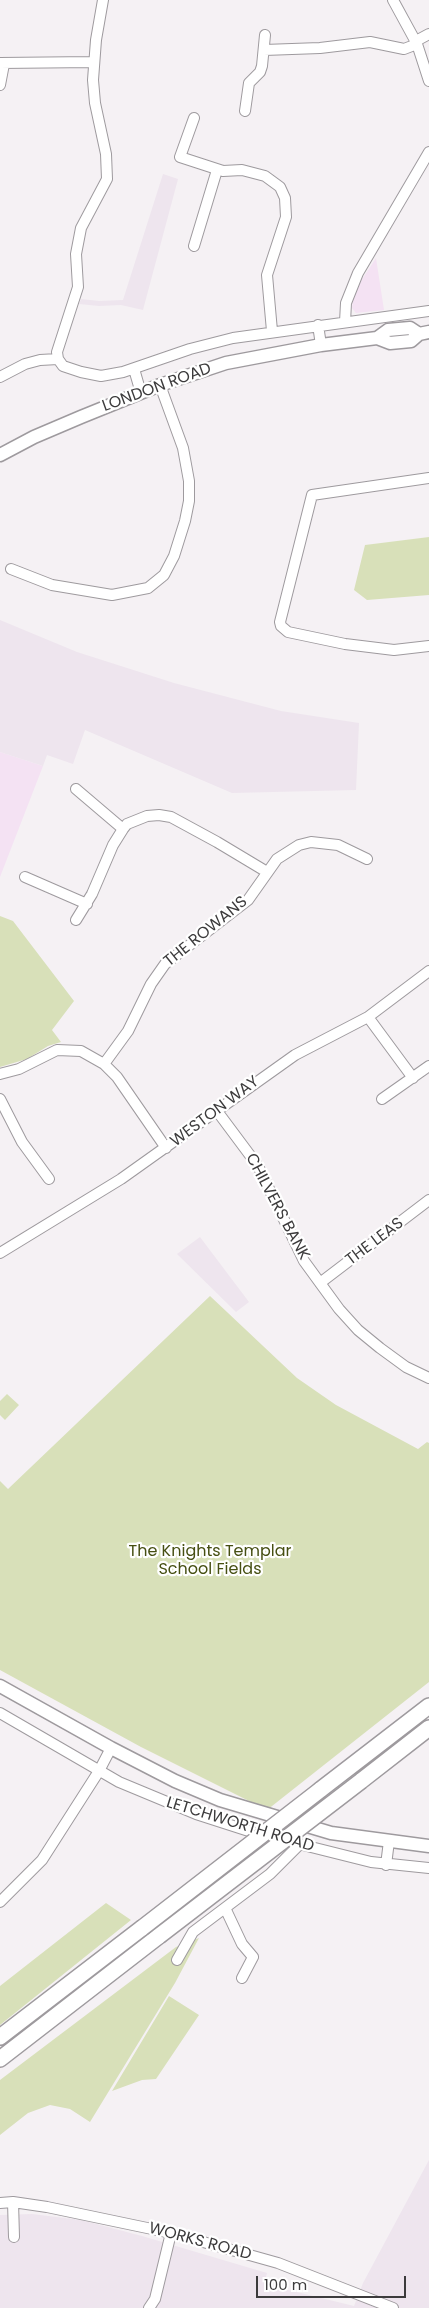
<!DOCTYPE html>
<style>
body{margin:0}
#map{position:relative;width:429px;height:2308px;overflow:hidden;background:#f5f1f4;font-family:Poppins,sans-serif}
canvas{display:block}
.scale{position:absolute;left:256px;top:2276px;width:150px;height:22px;box-sizing:border-box;border:2px solid #3c3b3c;border-top:0;padding-left:6px;font-size:15px;line-height:18px;white-space:nowrap;color:#3c3b3c;-webkit-text-stroke:4px #fff;paint-order:stroke}
</style>
<div id="map">
<canvas width="429" height="2308"></canvas>
<div class="scale">100 m</div>
</div>
<script>
const ctx = document.querySelector('canvas').getContext('2d');
ctx.lineJoin = 'round';
function fillPath(path, color) { ctx.fillStyle = color; ctx.fill(path, 'evenodd'); }
const shape = rows => new Path2D(rows.map(r => 'M' + r).join(''));
function stroke(path, color, width, dash) { ctx.strokeStyle = color; ctx.lineWidth = width; ctx.lineCap = dash ? 'butt' : 'round'; ctx.setLineDash(dash || []); ctx.stroke(path); }
function write(font, color, halo, rows, align = 'center') {
  ctx.font = font + ' Poppins,sans-serif'; ctx.lineWidth = 4.5; ctx.setLineDash([]); ctx.textBaseline = 'middle'; ctx.strokeStyle = halo; ctx.fillStyle = color; for (const [text, x, y, turn = 0] of rows) {
    ctx.save(); ctx.translate(x, y); ctx.rotate((+turn || 0) * Math.PI / 180); ctx.textAlign = isNaN(turn) ? turn : align; if (halo) ctx.strokeText(text, 0, 0); ctx.fillText(text, 0, 0); ctx.restore();
  }
}
const commercial = shape([
 [376,258,384,310,356,313,352,308,353,299,361,281],
 [0,752,43,766,0,877]
]);
const built = shape([
 [163,174,178,179,143,310,121,305,99,306,79,304,81,299,99,301,123,300],
 [0,620,77,652,174,683,281,711,359,723,356,790,232,793,85,730,73,764,47,755,43,766,0,752],
 [200,1237,249,1302,236,1312,177,1254],
 [429,2160,429,2308,0,2308,0,2215,32,2214,81,2220,142,2236,267,2273,264,2284,354,2306,363,2283]
]);
const green = shape([
 [429,537,429,595,367,600,354,590,365,545],
 [0,916,13,921,74,1001,52,1030,61,1042,48,1046,27,1059,0,1067],
 [210,1296,297,1378,336,1405,418,1449,427,1442,429,1443,429,1682,267,1810,141,1747,0,1670,0,1481,8,1489],
 [7,1394,19,1405,5,1420,0,1415,0,1401],
 [106,1903,131,1920,0,2025,0,1986],
 [199,1938,175,1983,90,2122,70,2109,50,2105,28,2113,0,2135,0,2080,176,1947],
 [169,1996,199,2015,156,2079,142,2080,112,2091]
]);
const minor = shape([
 [103,0,96,40,93,80,95,103,106,154,107,179,81,228,76,254,78,287,57,352,58,359,63,366,81,372,101,376,123,372,190,349,233,338,429,311],
 [393,0,417,44,429,81],
 [416,41,429,34],
 [264,50,320,48,370,42,404,49,417,44],
 [0,63,93,62],
 [0,85,4,64],
 [245,111,249,83,260,72,262,66,265,35],
 [194,118,180,157,223,171,242,170,265,176,280,187,285,198,286,217,267,275,272,331],
 [194,246,217,170],
 [345,322,346,303,358,273,429,152],
 [318,325,321,345],
 [134,369,141,393],
 [0,377,25,364,40,360,58,359],
 [429,478,312,495,280,622,281,626,288,632,345,644,394,650,429,646],
 [11,569,52,585,112,595,148,588,164,575,174,556,185,521,189,501,189,481,183,448,160,385],
 [76,789,123,829],
 [25,877,87,904],
 [76,920,92,894,113,845,123,829,127,824,147,816,159,815,171,817,217,842,267,872],
 [368,1017,413,1078],
 [104,1064,128,1031,151,984,165,964,248,900,277,859,299,845,311,842,338,845,367,859],
 [0,1074,19,1069,57,1050,81,1051,104,1064,117,1077,166,1148],
 [0,1099,22,1142,49,1179],
 [382,1099,429,1066],
 [217,1111,258,1166,304,1261,339,1309,358,1330,380,1348,406,1367,429,1378],
 [0,1253,121,1179,295,1055,368,1017,429,971],
 [320,1283,429,1200],
 [0,1713,119,1782,196,1814,255,1833,371,1862,429,1868],
 [386,1865,389,1841],
 [0,1902,42,1860,99,1771,111,1748],
 [226,1910,242,1944,253,1957,242,1978],
 [177,1960,193,1932,270,1874,300,1844],
 [13,2202,14,2237],
 [0,2203,13,2202,47,2207,171,2233,278,2263,393,2308],
 [149,2308,155,2299,171,2233]
]);
const major = shape([
 [377,338,388,330,410,328,419,334],
 [0,455,34,437,81,417,160,385,226,363,321,345,377,338,390,343,411,341,419,334,429,332],
 [0,1686,111,1748,175,1781,220,1800,331,1833,429,1846]
]);
const highway = shape([
 [361,1781,429,1728],
 [320,1790,429,1706],
 [0,2037,142,1928],
 [0,2059,159,1936]
]);
const highwayBridge = shape([
 [142,1928,320,1790],
 [159,1936,361,1781]
]);
const streetNames = [
 ["LONDON ROAD",157,388,-20],
 ["THE ROWANS",206,932,-39],
 ["WESTON WAY",215,1112,-37],
 ["CHILVERS BANK",277,1207,62],
 ["THE LEAS",375,1242,-37],
 ["LETCHWORTH ROAD",240,1825,17],
 ["WORKS ROAD",200,2242,15]
];
const parkNames = [
 ["The Knights Templar",210,1552],
 ["School Fields",210,1570]
];
fillPath(commercial, '#f4e2f3');
fillPath(built, '#eee5ee');
fillPath(green, '#d8e0b9');
stroke(minor, '#9e9a9e', 12);
stroke(major, '#9e9a9e', 15);
stroke(highway, '#9e9a9e', 18);
stroke(minor, '#fff', 10);
stroke(major, '#fff', 12);
stroke(highway, '#fff', 15);
stroke(highwayBridge, '#9e9a9e', 18, []);
stroke(highwayBridge, '#fff', 15);
write('16px', '#3c3b3c', '#fff', streetNames);
write('16px', '#464f12', '#fff', parkNames);
</script>
